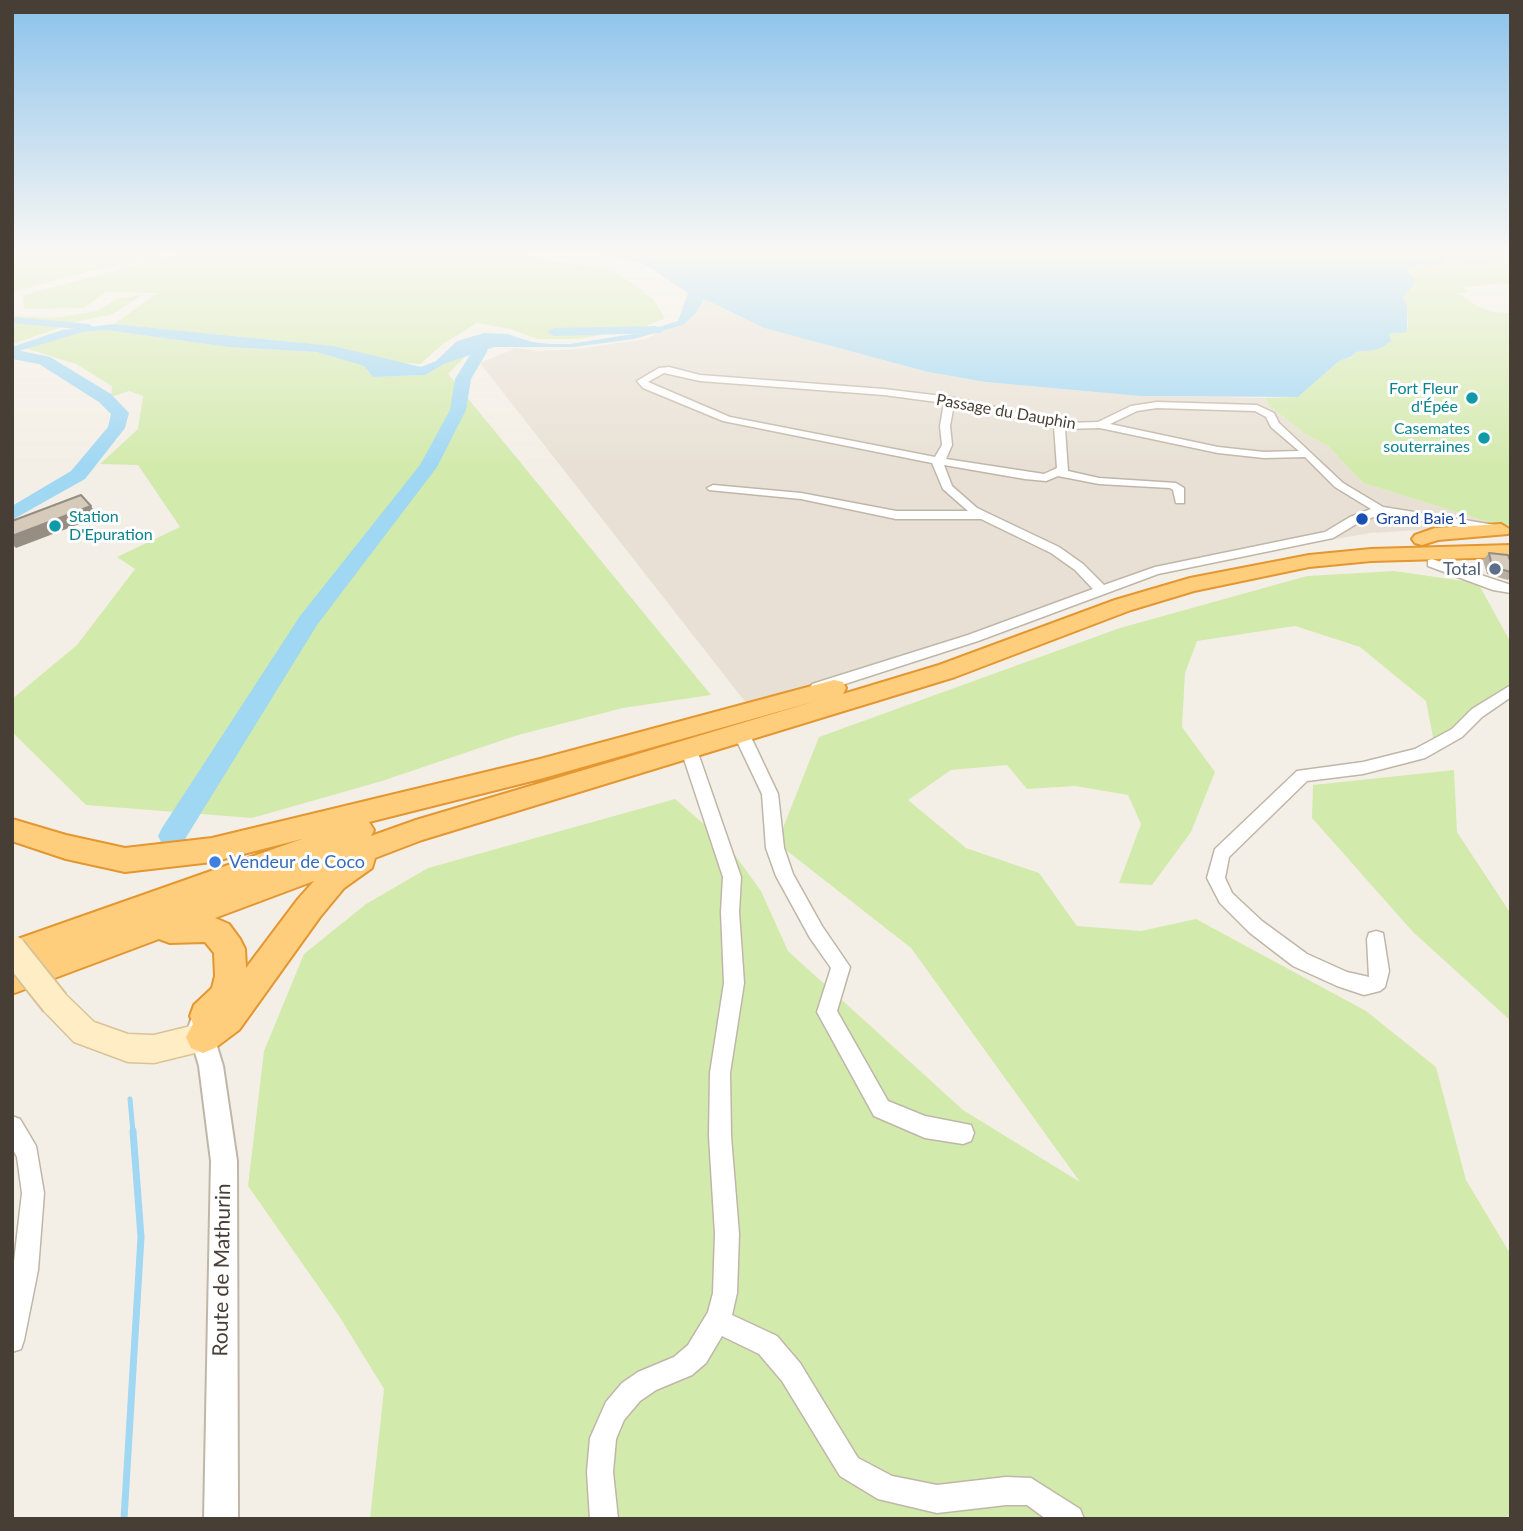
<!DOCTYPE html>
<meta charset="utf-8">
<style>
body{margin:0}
#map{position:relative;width:1523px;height:1531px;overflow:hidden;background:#f4efe6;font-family:Lato,sans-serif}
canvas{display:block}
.frame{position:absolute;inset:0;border:14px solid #473f35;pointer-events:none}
</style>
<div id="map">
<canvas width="1523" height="1531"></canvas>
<div class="frame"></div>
</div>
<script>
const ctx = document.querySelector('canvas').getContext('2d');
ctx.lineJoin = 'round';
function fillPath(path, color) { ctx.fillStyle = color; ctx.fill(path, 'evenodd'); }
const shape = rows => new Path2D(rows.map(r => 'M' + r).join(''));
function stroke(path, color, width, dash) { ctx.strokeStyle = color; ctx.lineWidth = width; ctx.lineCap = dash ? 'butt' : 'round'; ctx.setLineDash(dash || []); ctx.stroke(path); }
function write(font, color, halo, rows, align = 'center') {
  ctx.font = font + ' Lato,sans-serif'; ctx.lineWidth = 6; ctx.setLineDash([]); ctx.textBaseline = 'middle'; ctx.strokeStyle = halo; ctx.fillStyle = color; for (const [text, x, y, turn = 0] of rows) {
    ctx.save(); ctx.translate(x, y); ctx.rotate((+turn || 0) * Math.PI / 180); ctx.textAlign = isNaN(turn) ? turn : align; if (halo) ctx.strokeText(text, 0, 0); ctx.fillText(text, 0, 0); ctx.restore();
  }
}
const residential = shape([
 [703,299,764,328,928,372,985,382,1140,396,1265,398,1269,406,1305,434,1328,446,1363,483,1498,525,1371,533,1181,565,750,708,480,363,516,348,538,351,578,349,646,339,660,331,683,325,696,313]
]);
const green = shape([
 [12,253,168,253,158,258,91,271,12,292],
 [182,253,525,253,557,262,607,269,624,277,653,299,665,318,646,326,580,339,538,339,510,329,477,323,443,344,420,364,393,362,293,342,114,324,157,293,106,292,84,308,24,309,23,295],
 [1486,253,1511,254,1511,283,1463,287,1469,292,1458,293,1479,307,1493,312,1511,313,1511,526,1498,525,1363,483,1328,446,1305,434,1269,406,1265,398,1298,397,1339,361,1351,358,1356,352,1375,350,1389,334,1398,333,1408,327,1407,306,1403,297,1415,277,1407,273,1411,268,1420,264,1438,266,1447,260,1482,264,1493,258],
 [142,295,113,314,83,320,12,344,12,316,55,318,97,311,117,299],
 [106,330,228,347,316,352,364,366,373,377,425,375,444,364,465,357,448,374,711,695,623,708,518,735,382,781,252,818,86,805,12,732,12,699,77,645,135,569,117,557,180,527,138,465,100,464,138,429,143,396,129,391,111,397,112,386,76,364,25,348,83,332],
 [1394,571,1478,583,1511,643,1511,688,1434,742,1426,701,1360,647,1295,626,1197,641,1185,673,1182,727,1215,772,1191,832,1152,885,1119,883,1141,824,1128,795,1075,786,1027,789,1007,765,951,770,908,800,966,848,1039,873,1077,926,1141,931,1196,919,1366,1011,1436,1067,1466,1180,1511,1255,1511,1519,370,1519,384,1389,339,1316,248,1186,264,1051,304,954,366,904,428,868,675,799,727,844,761,891,788,951,963,1110,1080,1182,911,948,777,843,819,737,1120,628,1307,576],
 [1454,770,1457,832,1511,914,1511,1021,1413,932,1312,818,1313,785]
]);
const water = shape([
 [596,253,1486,253,1494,260,1481,264,1447,260,1438,266,1420,264,1411,268,1407,272,1415,277,1414,284,1403,297,1407,306,1407,332,1389,334,1391,341,1384,346,1375,350,1356,352,1351,357,1339,361,1298,397,1140,396,985,382,928,372,764,328,704,299,696,313,683,325,634,339,573,347,494,347,444,364,425,375,373,377,364,366,316,352,228,347,106,330,83,332,12,353,12,347,62,330,114,324,333,346,421,367,436,361,457,341,484,333,507,334,532,342,550,344,570,344,639,333,678,321,688,293,644,264]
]);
const streamFar1 = shape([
 [130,1099,133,1132]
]);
const stream = shape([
 [124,1519,141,1237,133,1131]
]);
const canal = shape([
 [12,317,89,324,93,327,89,330,12,323,12,317]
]);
const river = shape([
 [656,326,663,330,661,333,554,336,547,332,554,328,656,326],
 [480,345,488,350,471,379,466,410,437,467,317,625,182,844,172,847,162,844,158,836,162,828,300,616,420,465,450,410,455,379,475,347,480,345],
 [12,349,50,357,111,394,129,413,125,428,85,479,12,520,12,506,71,471,108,427,111,414,99,402,39,364,12,359,12,349]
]);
const minor = shape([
 [669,367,700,375,884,389,950,397,1067,423,1098,422,1131,406,1157,402,1257,405,1274,413,1279,423,1343,483,1383,507,1495,525,1501,529,1495,533,1381,514,1358,523,1333,538,1158,574,978,641,817,693,810,688,812,684,968,635,1093,589,1075,570,1051,553,981,519,896,519,801,499,709,490,707,488,713,485,801,493,896,511,968,511,943,489,932,463,723,421,643,388,637,381,659,368,669,367],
 [664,373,700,381,884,395,944,403,940,426,942,445,935,457,730,417,648,382,664,373],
 [954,404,1054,426,1057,468,1044,474,946,459,952,445,950,426,954,404],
 [1157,408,1255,411,1266,417,1271,427,1299,451,1264,452,1218,447,1110,424,1137,411,1157,408],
 [1100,428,1218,453,1264,458,1305,457,1335,487,1371,509,1350,517,1325,532,1155,567,1104,585,1083,564,1059,547,977,508,952,486,944,465,1025,479,1046,481,1058,476,1099,484,1170,488,1173,490,1176,503,1184,503,1184,488,1176,483,1099,478,1068,471,1065,429,1100,428],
 [1432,559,1511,585,1511,593,1493,590,1428,566,1428,560,1432,559],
 [1511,685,1511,697,1482,717,1462,737,1425,758,1363,774,1307,781,1229,857,1225,878,1232,893,1262,921,1307,954,1347,972,1369,977,1367,939,1369,933,1376,931,1383,933,1389,971,1385,987,1380,991,1364,995,1337,986,1293,966,1250,933,1220,903,1207,878,1215,849,1297,771,1363,762,1415,749,1452,729,1472,709,1511,685],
 [742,729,750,735,778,794,784,848,793,874,822,926,850,967,837,1011,888,1101,925,1116,971,1125,974,1133,971,1141,963,1144,925,1138,874,1116,817,1012,831,968,810,938,776,876,766,848,762,794,734,735,742,729],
 [689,744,697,750,741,877,739,912,744,983,730,1073,731,1136,739,1234,737,1293,732,1315,777,1336,800,1363,858,1458,892,1476,937,1485,1006,1477,1031,1478,1080,1509,1084,1519,1046,1519,1027,1505,1006,1505,937,1513,878,1499,840,1476,782,1381,759,1354,722,1336,706,1363,692,1375,656,1390,640,1401,624,1420,616,1439,613,1472,618,1519,590,1519,587,1472,590,1438,606,1402,622,1383,638,1372,674,1357,688,1345,708,1312,713,1293,715,1234,709,1136,710,1073,724,983,721,912,723,877,681,750,689,744],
 [12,1116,20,1119,36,1146,44,1193,38,1270,24,1340,21,1349,12,1352,12,1279,22,1193,17,1157,12,1148,12,1116]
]);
const tertiary = shape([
 [200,1016,209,1020,223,1066,237,1161,238,1519,204,1519,211,1161,199,1066,188,1028,191,1020,200,1016]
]);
const secondary = shape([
 [55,990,65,994,94,1022,128,1034,154,1035,203,1023,213,1027,217,1037,213,1047,203,1051,154,1063,128,1062,74,1042,45,1012,41,1003,45,994,55,990]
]);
const trunk = shape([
 [1501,524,1511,530,1508,534,1438,540,1422,545,1415,543,1412,539,1415,535,1435,528,1501,524],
 [1511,545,1511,557,1371,561,1309,567,1194,591,1131,610,955,677,422,840,375,858,372,868,344,888,320,917,239,1030,215,1048,203,1053,191,1048,186,1037,193,1024,190,1016,194,1005,212,988,215,976,214,953,205,942,170,943,159,939,12,994,12,941,302,839,212,862,125,872,66,859,12,841,12,819,66,835,125,848,212,838,540,759,834,680,843,682,846,688,843,694,939,665,1115,600,1190,578,1309,555,1371,549,1511,545],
 [816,701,416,820,371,836,374,830,369,822,540,779,816,701],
 [314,881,298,899,246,968,245,949,240,939,229,924,215,918,314,881]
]);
const secondaryBridge = shape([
 [12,949,55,1003]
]);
const wall = shape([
 [1489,553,1511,563,1511,576,1508,580,1487,574,1483,560]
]);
const shadedWall = shape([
 [91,506,98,517,16,548,12,544,12,536]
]);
const building = shape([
 [81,495,91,506,12,536,12,521,81,495],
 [1489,553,1508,555,1511,563,1511,572,1492,567,1489,553]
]);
const markers = [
 [1472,398,7,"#0f9aa8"],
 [1484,438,7,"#0f9aa8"],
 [1362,519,7,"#1a4fb4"],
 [55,526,7,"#0f9aa8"],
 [1495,569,7,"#5c6f8a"],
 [215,862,7,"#3f7fe0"]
];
const farCulturenames = [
 ["Fort Fleur",1458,389],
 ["d'Épée",1458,407],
 ["Casemates",1470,429],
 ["souterraines",1470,447],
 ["Station",69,517,"left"],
 ["D'Epuration",69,535,"left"]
];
const farStreetnames = [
 ["Passage du Dauphin",1006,412,10]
];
const farTransitnames = [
 ["Grand Baie 1",1376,519]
];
const serviceNames = [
 ["Total",1481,569]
];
const shopNames = [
 ["Vendeur de Coco",229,862]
];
const nearStreetnames = [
 ["Route de Mathurin",222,1270,-89]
];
fillPath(residential, '#e8e0d4');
fillPath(green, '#d3eaad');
fillPath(water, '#a0d7f3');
stroke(streamFar1, '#a0d7f3', 5);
stroke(stream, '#a0d7f3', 7);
fillPath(canal, '#a0d7f3');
fillPath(river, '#a0d7f3');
stroke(minor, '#c0b6a8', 3);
stroke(tertiary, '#c0b6a8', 4);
stroke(secondary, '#d9c396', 3);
stroke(trunk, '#e49631', 4);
fillPath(minor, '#fff');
fillPath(tertiary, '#fff');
fillPath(secondary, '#ffedc5');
fillPath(trunk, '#ffce7d');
stroke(secondaryBridge, '#d9c396', 31, []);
stroke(secondaryBridge, '#ffedc5', 27);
fillPath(wall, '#b8aea1');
fillPath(shadedWall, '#968d83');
fillPath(building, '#d6cabb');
stroke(building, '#968d83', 2);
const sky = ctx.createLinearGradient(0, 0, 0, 467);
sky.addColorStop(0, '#8bc2ec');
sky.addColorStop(0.54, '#faf8f4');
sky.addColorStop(1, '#faf8f400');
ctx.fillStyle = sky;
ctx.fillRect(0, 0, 1523, 467);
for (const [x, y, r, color] of markers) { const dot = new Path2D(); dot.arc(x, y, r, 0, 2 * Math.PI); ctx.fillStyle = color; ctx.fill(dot); stroke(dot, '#fff', 2.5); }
write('16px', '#0d838f', '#fff', farCulturenames, 'right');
write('16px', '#473f35', '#fff', farStreetnames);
write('16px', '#164399', '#fff', farTransitnames, 'left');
write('18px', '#4e5e75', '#fff', serviceNames, 'right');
write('18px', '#366cbe', '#fff', shopNames, 'left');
write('21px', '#473f35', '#fff', nearStreetnames);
</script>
